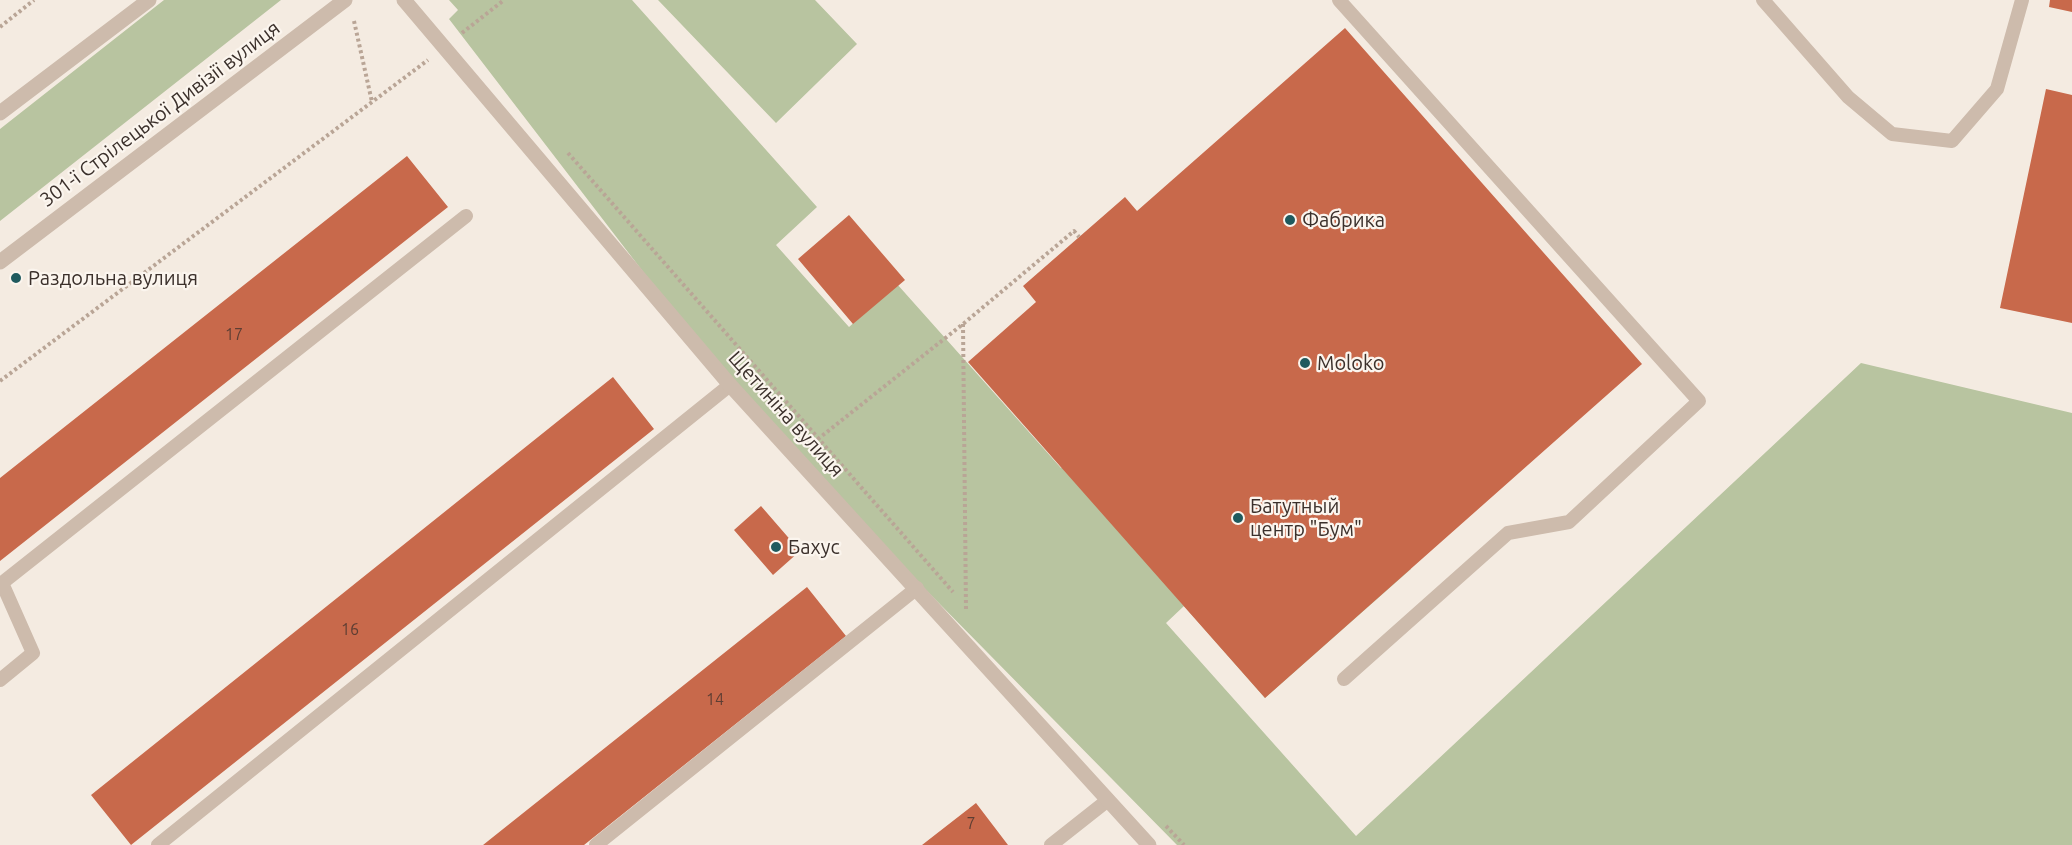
<!DOCTYPE html>
<meta charset="utf-8">
<style>
body{margin:0}
canvas{display:block;background:#f4ebe1}
</style>
<canvas width="2072" height="845"></canvas>
<script>
const ctx = document.querySelector('canvas').getContext('2d');
ctx.lineJoin = 'round';
function fillPath(path, color) { ctx.fillStyle = color; ctx.fill(path, 'evenodd'); }
const shape = rows => new Path2D(rows.map(r => 'M' + r).join(''));
function stroke(path, color, width, dash) { ctx.strokeStyle = color; ctx.lineWidth = width; ctx.lineCap = dash ? 'butt' : 'round'; ctx.setLineDash(dash || []); ctx.stroke(path); }
function write(font, color, halo, rows, align = 'center') {
  ctx.font = font + ' Ubuntu,sans-serif'; ctx.lineWidth = 4.5; ctx.setLineDash([]); ctx.textBaseline = 'middle'; ctx.strokeStyle = halo; ctx.fillStyle = color; for (const [text, x, y, turn = 0] of rows) {
    ctx.save(); ctx.translate(x, y); ctx.rotate((+turn || 0) * Math.PI / 180); ctx.textAlign = isNaN(turn) ? turn : align; if (halo) ctx.strokeText(text, 0, 0); ctx.fillText(text, 0, 0); ctx.restore();
  }
}
const green = shape([
 [164,0,281,0,0,221,0,129],
 [449,0,632,0,817,207,776,245,849,327,897,284,1061,468,1217,334,1411,569,1265,698,1184,606,1166,623,1356,836,1861,363,2072,413,2072,845,1177,845,795,457,730,385,449,19,458,10],
 [658,0,815,0,857,44,776,123]
]);
const building = shape([
 [2050,0,2072,0,2072,12,2049,7],
 [1345,28,1642,364,1265,698,968,362,1036,302,1023,286,1125,197,1137,211],
 [2046,89,2072,95,2072,323,2000,308],
 [407,156,448,207,0,561,0,478],
 [849,215,905,280,853,324,798,259],
 [613,377,654,429,131,845,91,795],
 [761,506,800,551,773,575,734,530],
 [807,587,846,636,584,845,483,845],
 [976,803,1008,845,922,845]
]);
const path = shape([
 [354,21,372,102],
 [0,27,34,0],
 [462,33,504,0],
 [568,153,953,592],
 [963,324,966,610],
 [0,381,428,60],
 [813,443,963,324,1074,231,1079,237],
 [1166,826,1184,845]
]);
const service = shape([
 [1339,0,1699,401,1569,522,1508,533,1344,679],
 [1763,0,1848,97,1892,134,1952,141,1997,89,2022,0],
 [0,680,33,653,2,583,466,216],
 [158,845,730,385],
 [596,845,917,588],
 [1051,845,1108,800]
]);
const tertiary = shape([
 [404,0,730,385,1149,845],
 [0,113,149,0],
 [0,262,345,0]
]);
const markers = [
 [1290,220,6,"#1f5a5e"],
 [16,278,6,"#1f5a5e"],
 [1305,363,6,"#1f5a5e"],
 [1238,518,6,"#1f5a5e"],
 [776,547,6,"#1f5a5e"]
];
const numberNames = [
 ["17",234,335],
 ["16",350,630],
 ["14",715,700],
 ["7",971,824]
];
const streetNames = [
 ["301-ї Стрілецької Дивізії вулиця",160,114,-37],
 ["Щетиніна вулиця",786,414,48]
];
const poiNames = [
 ["Фабрика",1302,220],
 ["Раздольна вулиця",28,278],
 ["Moloko",1317,363],
 ["Батутный",1250,506],
 ["центр \"Бум\"",1250,529],
 ["Бахус",788,547]
];
fillPath(green, '#b8c4a0');
fillPath(building, '#c8694b');
stroke(path, '#b9a596', 4, [3, 3]);
stroke(service, '#cdbbac', 14);
stroke(tertiary, '#cdbbac', 15);
for (const [x, y, r, color] of markers) { const dot = new Path2D(); dot.arc(x, y, r, 0, 2 * Math.PI); ctx.fillStyle = color; ctx.fill(dot); stroke(dot, '#fbf5ee', 2); }
write('16px', '#5e3e33', null, numberNames);
write('20px', '#3b302b', '#fbf5ee', streetNames);
write('20px', '#3b302b', '#fbf5ee', poiNames, 'left');
</script>
